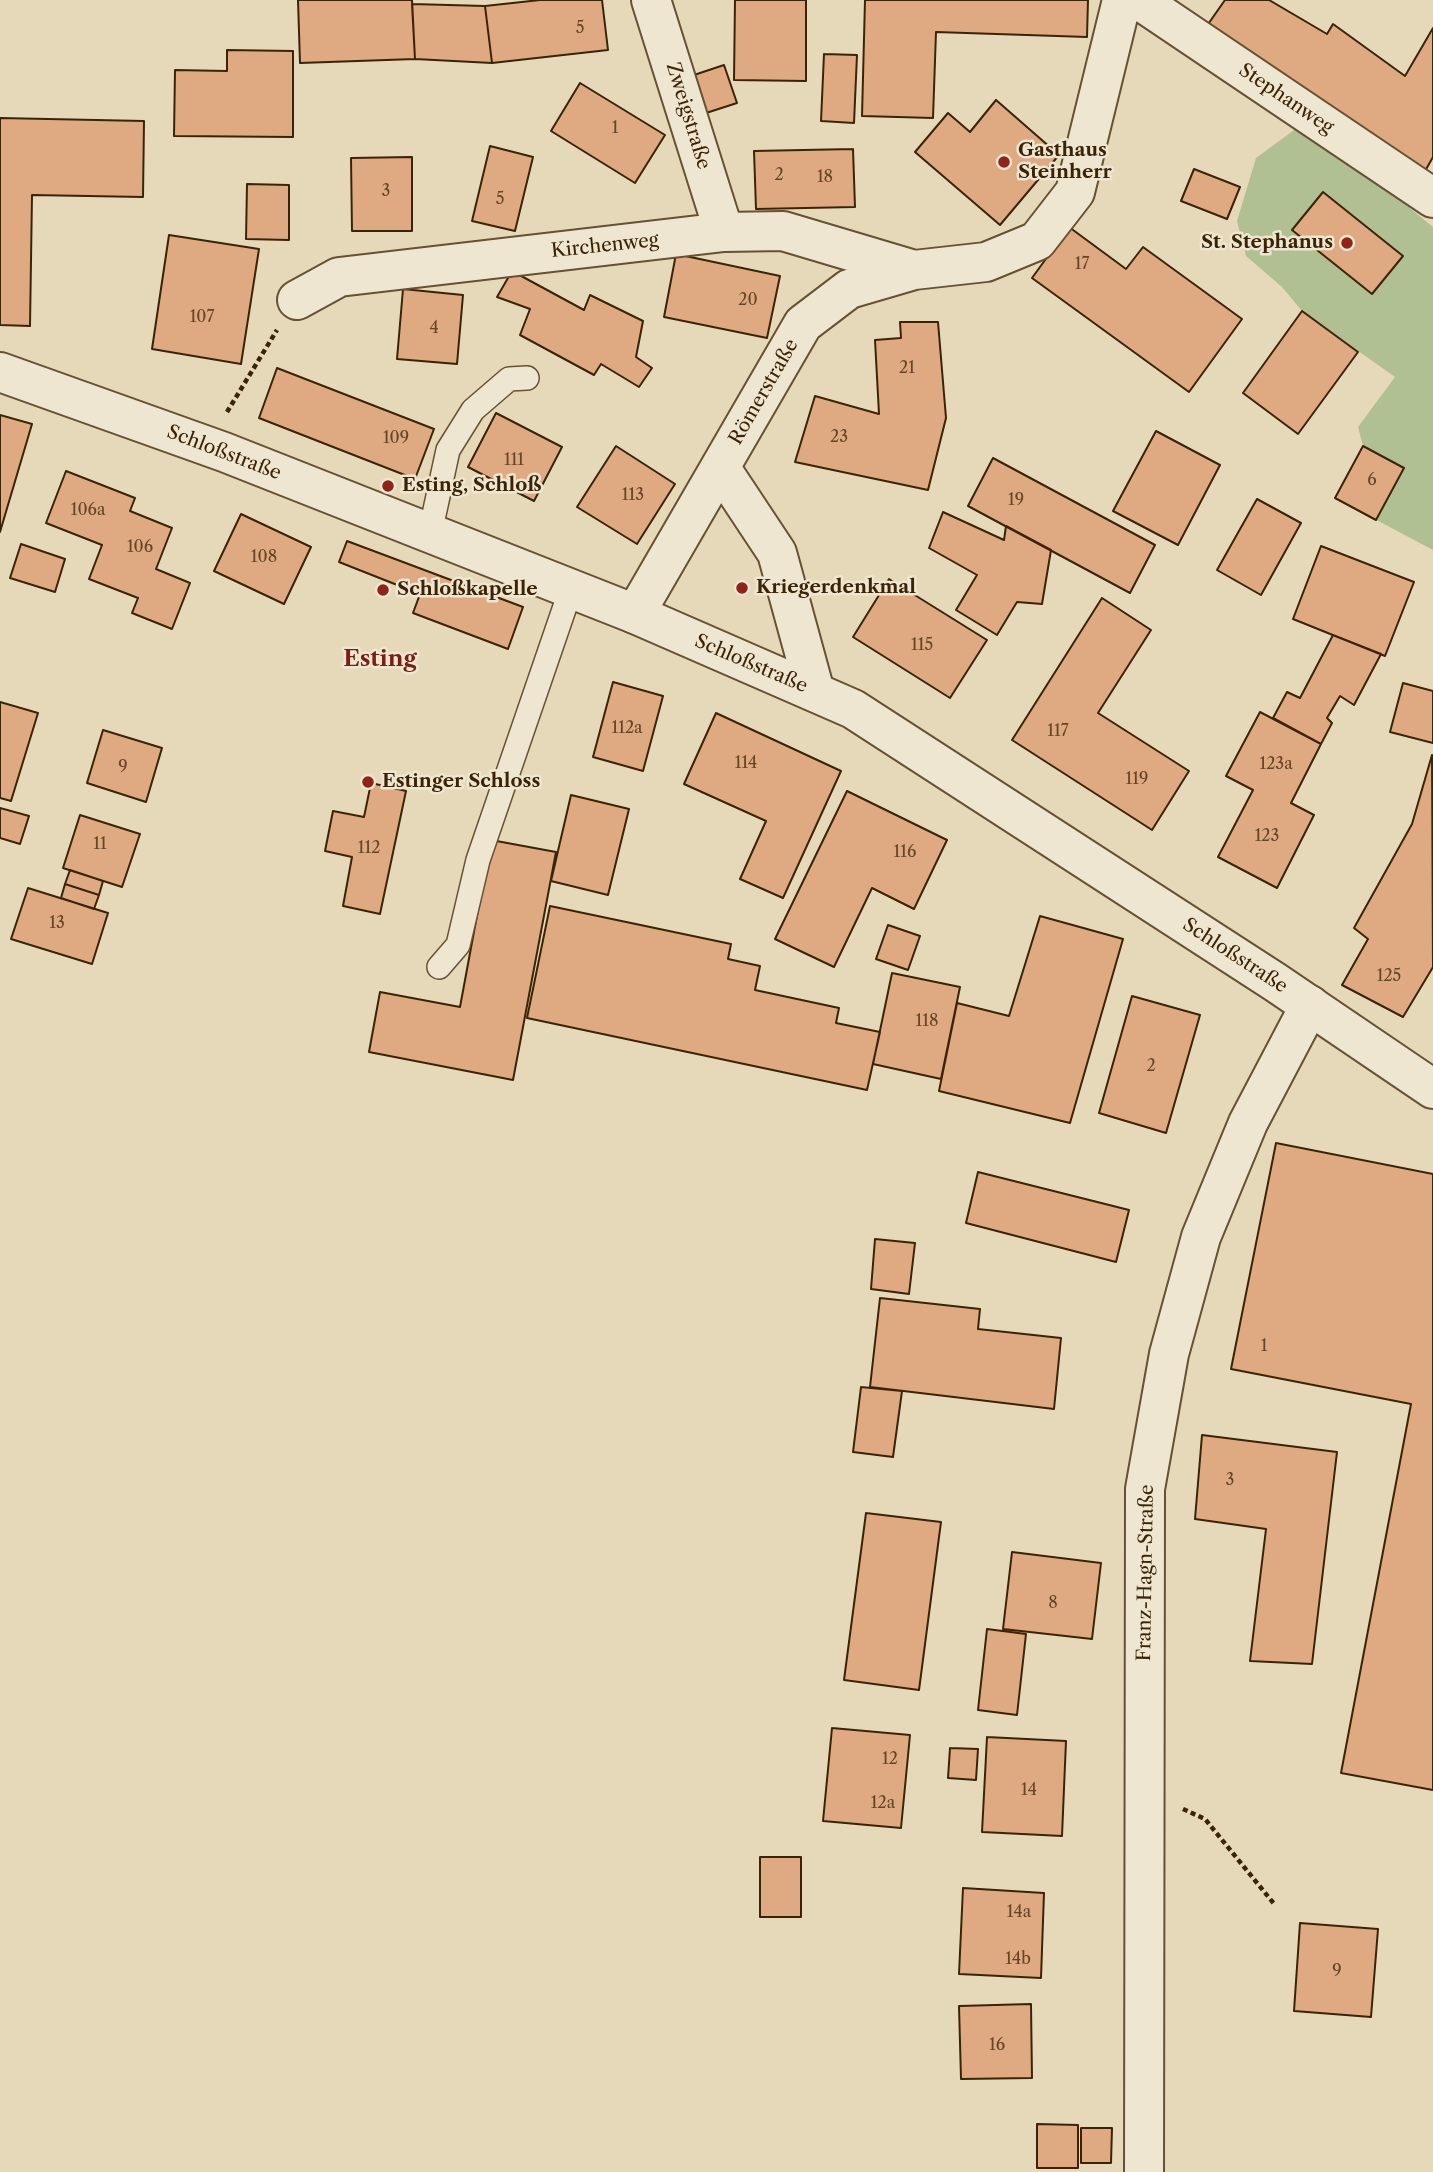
<!DOCTYPE html>
<meta charset="utf-8">
<style>
body{margin:0}
canvas{display:block;background:#e6d9b9}
</style>
<canvas width="1433" height="2172"></canvas>
<script>
const ctx = document.querySelector('canvas').getContext('2d');
ctx.lineJoin = 'round';
function fillPath(path, color) { ctx.fillStyle = color; ctx.fill(path, 'evenodd'); }
const shape = rows => new Path2D(rows.map(r => 'M' + r).join(''));
function stroke(path, color, width, dash) { ctx.strokeStyle = color; ctx.lineWidth = width; ctx.lineCap = dash ? 'butt' : 'round'; ctx.setLineDash(dash || []); ctx.stroke(path); }
function write(font, color, halo, rows, align = 'center') {
  ctx.font = font + ' "Libre Caslon Text",serif'; ctx.lineWidth = 5; ctx.setLineDash([]); ctx.textBaseline = 'middle'; ctx.strokeStyle = halo; ctx.fillStyle = color; for (const [text, x, y, turn = 0] of rows) {
    ctx.save(); ctx.translate(x, y); ctx.rotate((+turn || 0) * Math.PI / 180); ctx.textAlign = isNaN(turn) ? turn : align; if (halo) ctx.strokeText(text, 0, 0); ctx.fillText(text, 0, 0); ctx.restore();
  }
}
const green = shape([
 [1305,122,1433,227,1433,550,1335,498,1363,446,1358,427,1395,377,1302,311,1282,287,1246,256,1237,221,1256,158]
]);
const building = shape([
 [298,0,412,0,415,59,300,63,298,0],
 [540,0,602,0,608,50,492,63,485,6,540,0],
 [735,0,806,0,806,81,734,80,735,0],
 [865,0,1088,0,1087,37,936,32,933,118,862,116,865,0],
 [1225,0,1269,0,1327,34,1333,24,1405,76,1433,28,1433,157,1424,173,1204,30,1225,0],
 [412,4,485,6,492,63,415,59,412,4],
 [227,50,293,51,293,137,174,136,175,70,227,71,227,50],
 [824,54,857,55,854,123,821,121,824,54],
 [724,65,737,103,703,114,691,76,724,65],
 [580,83,665,135,635,183,551,131,580,83],
 [996,100,1059,155,1000,225,915,152,948,113,970,132,996,100],
 [0,118,144,121,143,197,32,195,30,326,0,325,0,118],
 [490,146,533,157,515,231,472,221,490,146],
 [853,149,855,207,756,209,754,151,853,149],
 [412,157,412,231,352,231,351,158,412,157],
 [1194,169,1240,187,1227,219,1181,201,1194,169],
 [247,184,289,185,289,240,246,239,247,184],
 [1323,192,1403,256,1372,294,1292,230,1323,192],
 [1069,227,1126,269,1143,247,1242,319,1189,392,1032,278,1069,227],
 [169,235,259,249,241,364,152,349,169,235],
 [676,254,780,276,767,338,664,317,676,254],
 [512,271,584,310,590,295,643,321,636,357,652,368,639,387,601,364,594,375,520,335,530,309,497,297,512,271],
 [403,289,463,295,457,364,397,359,403,289],
 [1302,311,1358,352,1298,434,1243,393,1302,311],
 [900,322,938,322,946,418,928,490,795,462,815,396,879,414,875,340,901,338,900,322],
 [277,368,434,429,415,479,259,418,277,368],
 [496,413,562,447,534,501,468,467,496,413],
 [0,415,32,424,0,532,0,415],
 [1156,431,1220,465,1178,545,1113,511,1156,431],
 [616,446,675,484,637,544,577,507,616,446],
 [1363,446,1404,468,1376,520,1335,498,1363,446],
 [993,458,1155,545,1130,593,968,506,993,458],
 [66,471,135,498,130,511,172,528,156,569,190,583,172,629,132,613,138,598,89,579,102,545,46,523,66,471],
 [1257,499,1301,523,1261,595,1217,570,1257,499],
 [943,512,1004,540,1006,526,1051,550,1042,604,1017,602,997,635,956,610,977,575,929,548,943,512],
 [241,514,311,547,284,604,214,571,241,514],
 [347,541,523,607,508,649,413,613,420,594,339,562,347,541],
 [21,544,65,559,55,592,10,578,21,544],
 [1321,546,1414,582,1385,656,1293,619,1321,546],
 [889,579,987,640,950,698,853,637,889,579],
 [1102,598,1151,630,1098,713,1189,771,1152,830,1012,740,1102,598],
 [1333,635,1381,654,1354,705,1340,696,1327,718,1332,723,1321,744,1273,718,1287,692,1300,698,1333,635],
 [613,682,663,696,643,771,593,757,613,682],
 [1403,683,1433,691,1433,743,1390,732,1403,683],
 [0,702,38,713,11,801,0,798,0,702],
 [1260,712,1321,744,1291,803,1314,815,1277,888,1218,857,1253,790,1226,776,1260,712],
 [716,713,841,771,783,898,740,879,766,821,684,784,716,713],
 [103,730,162,748,146,802,87,783,103,730],
 [1432,755,1433,967,1403,1017,1342,985,1368,939,1354,928,1412,824,1432,755],
 [371,783,406,791,380,914,343,906,352,857,325,851,333,811,364,817,371,783],
 [847,791,947,840,914,909,872,888,834,967,775,939,847,791],
 [571,795,629,809,608,895,551,881,571,795],
 [0,808,29,816,20,844,0,838,0,808],
 [80,815,140,834,122,887,63,868,80,815],
 [491,840,556,852,513,1080,369,1052,380,992,460,1007,491,840],
 [70,870,103,881,99,895,65,884,70,870],
 [65,884,99,895,94,909,61,898,65,884],
 [28,888,108,913,92,964,11,939,28,888],
 [550,906,731,944,728,959,760,966,755,990,839,1008,836,1023,880,1032,867,1090,527,1018,550,906],
 [1040,916,1123,939,1070,1123,939,1091,957,1003,1009,1016,1040,916],
 [888,925,920,936,908,970,876,959,888,925],
 [892,973,960,987,941,1079,873,1064,892,973],
 [1132,996,1200,1015,1166,1133,1099,1113,1132,996],
 [1276,1143,1433,1174,1433,1790,1341,1773,1411,1404,1231,1369,1276,1143],
 [978,1172,1129,1210,1116,1262,966,1223,978,1172],
 [875,1239,915,1243,909,1294,871,1289,875,1239],
 [880,1298,980,1309,978,1329,1061,1338,1054,1409,870,1387,880,1298],
 [861,1387,902,1391,893,1457,853,1452,861,1387],
 [1202,1435,1337,1452,1312,1664,1250,1661,1266,1529,1195,1519,1202,1435],
 [866,1513,941,1522,919,1690,844,1680,866,1513],
 [1012,1552,1101,1563,1092,1639,1003,1629,1012,1552],
 [987,1629,1026,1634,1017,1715,978,1710,987,1629],
 [832,1728,910,1735,901,1828,823,1821,832,1728],
 [987,1737,1066,1741,1062,1836,982,1832,987,1737],
 [950,1748,978,1749,976,1780,948,1778,950,1748],
 [760,1857,801,1857,801,1917,760,1917,760,1857],
 [963,1888,1044,1893,1041,1978,959,1974,963,1888],
 [1300,1923,1378,1929,1371,2017,1294,2011,1300,1923],
 [1031,2004,1032,2078,961,2079,959,2006,1031,2004],
 [1037,2124,1078,2125,1078,2168,1037,2168,1037,2124],
 [1081,2128,1112,2128,1111,2163,1081,2163,1081,2128]
]);
const path = shape([
 [227,412,277,330],
 [1183,1809,1205,1819,1275,1905]
]);
const service = shape([
 [430,533,448,450,473,410,509,379,527,378],
 [439,967,458,945,478,860,571,589]
]);
const minor = shape([
 [651,0,724,232],
 [1139,0,1433,198],
 [297,300,339,277,724,232,783,231,914,270],
 [720,467,777,553,815,692],
 [635,614,803,324,849,289,914,270,986,262,1037,241,1075,192,1122,0],
 [1144,2172,1145,1489,1169,1354,1201,1237,1248,1123,1310,1005]
]);
const tertiary = shape([
 [0,372,224,452,635,614,853,709,1275,982,1433,1089]
]);
const markers = [
 [1004,162,7,"#8f2418"],
 [1347,243,7,"#8f2418"],
 [388,486,7,"#8f2418"],
 [742,588,7,"#8f2418"],
 [383,590,7,"#8f2418"],
 [368,782,7,"#8f2418"]
];
const numberNames = [
 ["5",580,28],
 ["1",615,128],
 ["2",779,175],
 ["18",825,177],
 ["3",386,191],
 ["5",500,199],
 ["17",1082,264],
 ["20",748,300],
 ["107",202,317],
 ["4",434,328],
 ["21",907,368],
 ["23",839,437],
 ["109",396,438],
 ["111",514,460],
 ["6",1372,480],
 ["113",633,495],
 ["19",1016,500],
 ["106a",88,510],
 ["106",140,547],
 ["108",264,557],
 ["115",922,645],
 ["112a",627,728],
 ["117",1058,731],
 ["114",746,763],
 ["123a",1276,764],
 ["9",123,767],
 ["119",1137,779],
 ["123",1267,836],
 ["11",100,844],
 ["112",369,848],
 ["116",905,852],
 ["13",57,923],
 ["125",1389,976],
 ["118",927,1021],
 ["2",1151,1066],
 ["1",1264,1346],
 ["3",1230,1480],
 ["8",1053,1603],
 ["12",890,1759],
 ["14",1029,1790],
 ["12a",883,1803],
 ["14a",1019,1912],
 ["14b",1018,1959],
 ["9",1337,1971],
 ["16",997,2045]
];
const streetNames = [
 ["Stephanweg",1286,99,34],
 ["Zweigstraße",688,116,73],
 ["Kirchenweg",605,246,-6],
 ["Römerstraße",764,392,-60],
 ["Schloßstraße",224,453,21],
 ["Schloßstraße",751,664,23],
 ["Schloßstraße",1235,956,33],
 ["Franz-Hagn-Straße",1146,1573,-89]
];
const poiNames = [
 ["Gasthaus",1018,151],
 ["Steinherr",1018,173],
 ["St. Stephanus",1333,243,"right"],
 ["Esting, Schloß",402,486],
 ["Kriegerdenkmal",756,588],
 ["Schloßkapelle",397,590],
 ["Estinger Schloss",382,782]
];
const quarterNames = [
 ["Esting",380,659]
];
fillPath(green, '#b0c093');
fillPath(building, '#dfa982');
stroke(building, '#3b2406', 2);
stroke(service, '#665133', 26);
stroke(minor, '#665133', 42);
stroke(tertiary, '#665133', 42);
stroke(path, '#3b2406', 4.5, [5, 3.5]);
stroke(service, '#efe6d2', 23);
stroke(minor, '#efe6d2', 38);
stroke(tertiary, '#efe6d2', 38);
for (const [x, y, r, color] of markers) { const dot = new Path2D(); dot.arc(x, y, r, 0, 2 * Math.PI); ctx.fillStyle = color; ctx.fill(dot); stroke(dot, '#efe6d2', 2.5); }
write('16px', '#644525', null, numberNames);
write('19px', '#3b2406', '#efe6d2', streetNames);
write('bold 19px', '#3b2406', '#efe6d2', poiNames, 'left');
write('bold 23px', '#7a1f14', '#efe6d2', quarterNames);
</script>
